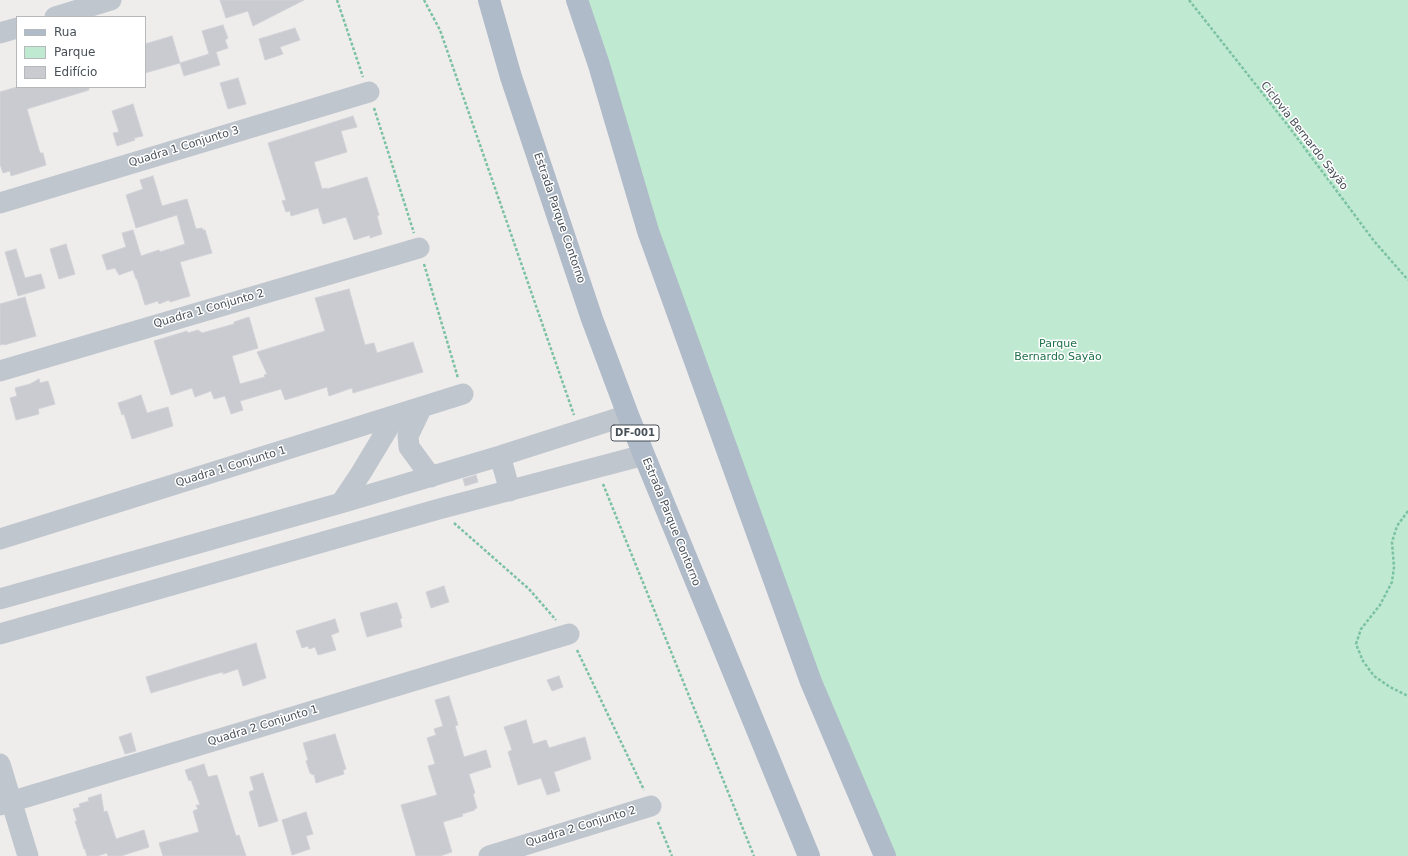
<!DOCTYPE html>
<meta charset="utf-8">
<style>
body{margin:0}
#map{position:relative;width:1408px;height:856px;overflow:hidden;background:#efecec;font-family:"DejaVu Sans",sans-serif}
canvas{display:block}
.legend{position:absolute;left:16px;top:16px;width:130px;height:72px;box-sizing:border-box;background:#fff;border:1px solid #b5b9bc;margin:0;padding:5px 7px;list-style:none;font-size:12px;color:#474f57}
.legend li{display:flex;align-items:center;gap:8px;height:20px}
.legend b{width:20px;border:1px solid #b5b9bc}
</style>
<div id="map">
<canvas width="1408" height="856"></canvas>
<ul class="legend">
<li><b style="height:5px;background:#afbbc8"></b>Rua</li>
<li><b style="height:11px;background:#bfe9d1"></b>Parque</li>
<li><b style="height:11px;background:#cacbd1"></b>Edifício</li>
</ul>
</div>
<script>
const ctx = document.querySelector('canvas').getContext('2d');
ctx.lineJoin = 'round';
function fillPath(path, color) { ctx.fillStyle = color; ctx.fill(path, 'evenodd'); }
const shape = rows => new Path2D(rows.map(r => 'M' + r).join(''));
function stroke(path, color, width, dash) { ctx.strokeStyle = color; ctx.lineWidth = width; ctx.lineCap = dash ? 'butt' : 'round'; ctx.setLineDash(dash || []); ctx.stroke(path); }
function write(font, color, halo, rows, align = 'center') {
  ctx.font = font + ' "DejaVu Sans",sans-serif'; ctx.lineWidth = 3; ctx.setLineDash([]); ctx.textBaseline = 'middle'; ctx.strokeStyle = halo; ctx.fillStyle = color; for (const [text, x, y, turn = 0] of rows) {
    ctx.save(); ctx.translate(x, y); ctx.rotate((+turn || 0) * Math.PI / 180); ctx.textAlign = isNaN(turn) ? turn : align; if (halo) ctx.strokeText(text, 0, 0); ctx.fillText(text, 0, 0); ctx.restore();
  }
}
const green = shape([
 [574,0,1408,0,1408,856,892,856,716,440]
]);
const building = shape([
 [220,0,304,0,253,26,248,11,226,18,220,0],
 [223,25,228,38,225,40,228,48,216,52,220,65,184,76,180,63,209,54,202,31,223,25],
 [295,28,300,40,280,47,283,54,265,60,259,39,295,28],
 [172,36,180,63,145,73,145,44,172,36],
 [238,78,246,104,228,109,220,83,238,78],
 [17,87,89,87,89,90,27,109,40,153,43,153,46,165,11,176,10,171,3,173,0,164,0,92,17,87],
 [133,104,143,136,134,138,135,140,117,146,113,133,119,132,112,111,133,104],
 [353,116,357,127,341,131,347,152,314,162,322,189,327,188,327,189,367,177,379,215,377,216,382,234,370,238,370,235,354,240,346,217,323,224,318,208,291,216,290,211,286,212,282,201,286,200,268,143,353,116],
 [153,176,162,206,187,199,196,229,202,228,203,230,205,230,212,253,180,262,190,296,170,302,169,300,159,304,158,301,145,305,137,279,136,279,133,270,119,275,115,268,107,270,102,255,126,247,122,233,133,230,141,256,159,250,160,252,185,244,177,215,136,228,126,195,143,189,140,180,153,176],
 [66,244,75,274,59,279,50,249,66,244],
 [16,249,25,278,41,274,45,288,18,296,5,252,16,249],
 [349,289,365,345,374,343,377,353,413,342,423,372,353,393,352,388,329,396,327,387,285,400,281,389,240,401,243,410,231,414,225,396,214,399,211,391,195,397,192,388,171,395,154,341,187,331,188,333,198,330,202,333,234,324,234,322,249,317,258,348,232,356,240,384,265,377,264,375,267,374,257,352,325,331,315,298,349,289],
 [25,297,36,336,4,345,4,344,0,345,0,304,25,297],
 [39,379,40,383,48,381,55,404,38,409,39,414,16,420,10,398,17,396,15,388,30,384,39,379],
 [141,395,147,413,168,407,173,426,132,439,124,414,122,415,118,403,141,395],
 [476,475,478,482,465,486,463,479,476,475],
 [444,586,449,602,431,608,426,592,444,586],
 [395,603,397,603,402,618,400,619,402,627,367,637,360,613,395,603],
 [335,619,339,632,331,635,336,650,318,655,315,647,309,649,308,646,302,648,296,631,335,619],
 [256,643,266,678,243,686,238,669,223,674,223,672,208,676,151,693,146,677,256,643],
 [559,676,563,687,552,691,547,680,559,676],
 [449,696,458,725,455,726,464,757,486,750,491,767,469,774,475,793,473,794,477,808,474,809,475,810,462,814,463,816,443,822,452,852,440,856,416,856,401,805,437,795,428,766,435,764,427,738,436,735,434,729,443,726,435,700,449,696],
 [526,720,533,744,546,740,549,748,585,737,591,759,554,772,560,791,547,795,541,778,518,785,508,752,512,750,504,727,526,720],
 [131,733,136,751,125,754,119,737,131,733],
 [335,734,346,769,343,770,344,774,316,783,314,774,312,775,311,773,310,773,306,761,308,760,303,743,335,734],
 [204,764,208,777,217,775,236,836,239,835,246,856,163,856,159,843,199,832,193,811,198,809,196,805,200,805,191,780,189,781,185,770,204,764],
 [263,773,278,821,259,827,249,792,254,790,250,777,263,773],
 [101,794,104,812,107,811,116,839,144,830,149,847,121,856,108,856,107,853,97,856,87,856,85,849,84,849,75,821,77,821,73,809,80,807,79,804,89,801,88,798,101,794],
 [306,812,313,834,306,836,310,849,292,855,282,820,306,812]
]);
const path = shape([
 [337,0,363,77],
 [424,0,440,30,574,415],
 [1189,0,1286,123,1374,241,1408,280],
 [374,108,414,233],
 [424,264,458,378],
 [603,484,754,856],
 [1408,511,1397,526,1392,542,1394,567,1392,582,1380,605,1361,629,1356,644,1363,661,1374,676,1390,687,1408,696],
 [454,523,529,589,556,620],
 [577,650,644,790],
 [658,822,672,856]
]);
const minor = shape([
 [55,17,111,0],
 [0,33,17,28],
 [0,203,369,92],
 [0,371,419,248],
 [422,407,408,436,409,447,431,477],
 [500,456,510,491],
 [341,503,361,473,396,415],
 [0,539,463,394],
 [0,599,341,503,500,456,628,415],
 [0,634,439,509,644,455],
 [0,764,28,856],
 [0,805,569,634],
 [489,856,651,806]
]);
const major = shape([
 [489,0,511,77,592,319,628,415,644,455,809,856],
 [577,0,599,65,648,231,811,682,885,856]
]);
const shields = [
 [635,433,48]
];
const shieldNames = [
 ["DF-001",635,433]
];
const streetNames = [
 ["Ciclovia Bernardo Sayão",1304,136,52],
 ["Quadra 1 Conjunto 3",184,147,-17],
 ["Estrada Parque Contorno",559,218,71],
 ["Quadra 1 Conjunto 2",209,309,-16],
 ["Quadra 1 Conjunto 1",231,467,-17],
 ["Estrada Parque Contorno",671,522,68],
 ["Quadra 2 Conjunto 1",263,726,-17],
 ["Quadra 2 Conjunto 2",581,827,-17]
];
const parkNames = [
 ["Parque",1058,344],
 ["Bernardo Sayão",1058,357]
];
fillPath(green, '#bfe9d1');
fillPath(building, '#cacbd1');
stroke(building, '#d1d2d7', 1);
stroke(path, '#7bc2a2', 2.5, [3, 2]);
stroke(minor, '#bfc6cd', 21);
stroke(major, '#afbbc8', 22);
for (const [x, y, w] of shields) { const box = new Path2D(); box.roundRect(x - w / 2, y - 8, w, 16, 3); ctx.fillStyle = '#fff'; ctx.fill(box); stroke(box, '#474f57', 1); }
write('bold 10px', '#474f57', null, shieldNames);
write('11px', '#474f57', '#fff', streetNames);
write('11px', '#20704b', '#fff', parkNames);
</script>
